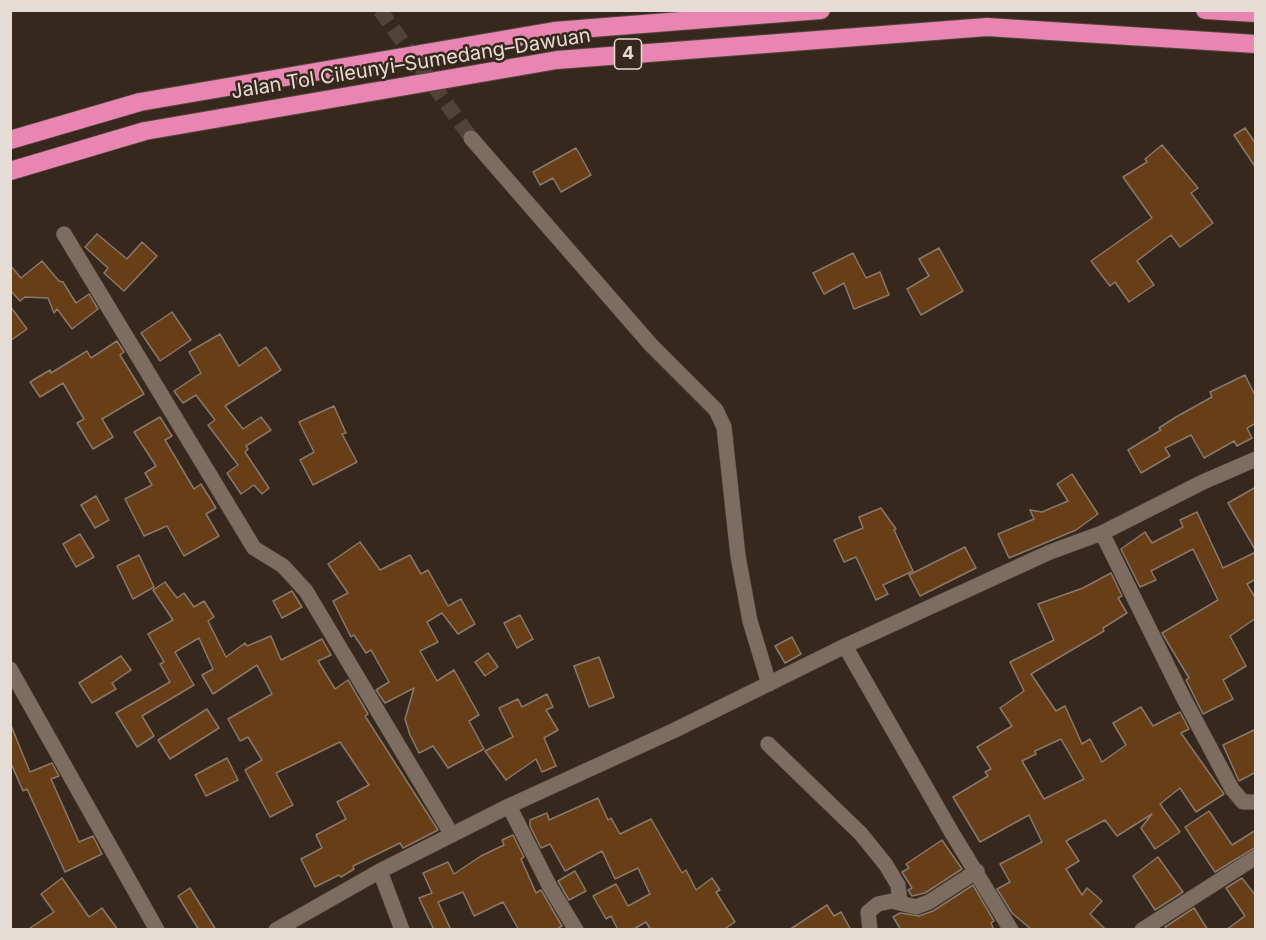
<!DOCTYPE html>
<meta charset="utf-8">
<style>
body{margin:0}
#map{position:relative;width:1266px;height:940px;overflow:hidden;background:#36281d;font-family:Inter,sans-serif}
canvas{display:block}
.frame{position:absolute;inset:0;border:12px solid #e5dcd5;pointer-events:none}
</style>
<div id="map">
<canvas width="1266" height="940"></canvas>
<div class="frame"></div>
</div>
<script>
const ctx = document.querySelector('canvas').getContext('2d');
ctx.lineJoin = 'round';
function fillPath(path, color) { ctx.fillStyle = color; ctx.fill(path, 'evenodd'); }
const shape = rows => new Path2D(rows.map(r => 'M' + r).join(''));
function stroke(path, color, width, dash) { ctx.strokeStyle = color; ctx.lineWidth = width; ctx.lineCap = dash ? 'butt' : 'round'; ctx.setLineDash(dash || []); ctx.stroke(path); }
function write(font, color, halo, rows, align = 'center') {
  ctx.font = font + ' Inter,sans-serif'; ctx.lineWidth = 5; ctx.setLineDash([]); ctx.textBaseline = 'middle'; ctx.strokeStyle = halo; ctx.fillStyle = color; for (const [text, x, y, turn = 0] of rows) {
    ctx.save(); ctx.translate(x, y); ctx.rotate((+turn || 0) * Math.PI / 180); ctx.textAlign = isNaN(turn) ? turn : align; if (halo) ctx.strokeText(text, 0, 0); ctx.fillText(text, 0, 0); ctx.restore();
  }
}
const building = shape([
 [1245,128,1256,144,1256,168,1234,135,1245,128],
 [1162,145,1198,188,1191,193,1213,223,1180,247,1171,235,1137,261,1154,285,1129,302,1115,282,1110,286,1091,261,1152,218,1123,177,1147,162,1145,159,1162,145],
 [576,148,591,175,561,192,553,178,540,185,533,172,576,148],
 [97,234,127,259,142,242,157,256,124,291,104,273,108,268,85,247,97,234],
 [939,248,963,291,921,315,907,289,929,276,919,259,939,248],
 [853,253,866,278,880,272,889,295,854,309,844,283,824,294,813,273,853,253],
 [42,261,59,281,63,282,76,303,89,294,98,309,72,329,57,309,54,313,48,298,25,297,20,301,10,290,10,265,21,278,42,261],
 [10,306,27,329,10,341,10,306],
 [172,312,191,340,160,361,141,333,172,312],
 [220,334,239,366,266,347,281,370,225,406,243,429,261,417,271,430,246,446,248,449,245,452,269,488,262,494,254,485,241,494,227,473,238,465,208,425,215,420,196,395,183,403,174,391,201,373,189,352,220,334],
 [117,341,124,352,120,355,144,394,102,419,113,437,93,449,77,423,84,419,63,383,40,397,30,382,50,370,51,373,87,351,91,358,117,341],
 [1245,375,1256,397,1256,423,1247,428,1252,438,1237,446,1234,441,1204,458,1191,435,1165,448,1170,456,1141,473,1128,450,1161,430,1159,428,1176,417,1212,397,1210,392,1245,375],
 [334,406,346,433,342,434,357,462,313,485,300,460,314,452,299,422,334,406],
 [160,417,172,436,165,440,194,489,201,484,216,508,206,514,219,536,184,556,167,526,144,536,125,499,152,485,145,473,156,466,134,432,160,417],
 [1072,474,1098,514,1076,530,1009,558,998,534,1034,519,1030,510,1042,512,1068,501,1057,484,1072,474],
 [1256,487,1256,551,1228,503,1256,487],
 [96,496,109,520,95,528,81,505,96,496],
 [881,508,896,529,894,530,913,571,883,585,888,594,876,600,856,557,844,562,834,540,863,528,859,517,881,508],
 [1197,512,1223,568,1256,552,1256,579,1247,584,1256,599,1256,618,1230,636,1246,666,1223,680,1233,699,1203,714,1186,680,1189,678,1162,633,1218,600,1193,549,1151,571,1156,580,1140,587,1121,549,1145,532,1152,543,1183,527,1180,520,1197,512],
 [80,534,94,557,76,567,63,544,80,534],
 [360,542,380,570,410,555,421,574,428,570,448,606,461,599,475,624,458,634,442,613,427,622,438,642,420,651,437,681,454,670,479,715,469,721,484,749,448,768,433,746,419,753,410,735,405,719,414,688,385,703,376,690,389,682,371,650,366,653,354,635,351,637,333,601,348,593,328,564,360,542],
 [965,547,976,568,920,596,909,575,965,547],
 [139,555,154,587,133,599,117,566,139,555],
 [1111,573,1122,596,1118,598,1127,613,1103,628,1104,631,1031,674,1056,711,1065,706,1082,744,1090,739,1102,762,1126,745,1113,723,1141,707,1153,726,1180,712,1189,729,1181,733,1224,794,1196,812,1180,788,1160,804,1180,832,1155,849,1141,828,1152,814,1117,836,1105,820,1066,841,1079,861,1066,869,1082,895,1087,888,1102,901,1090,914,1106,930,1032,930,1012,913,997,889,1010,882,1000,864,1042,842,1029,815,980,842,953,797,988,776,985,772,991,769,977,747,1012,726,1000,708,1024,691,1010,662,1054,640,1038,604,1083,588,1111,573],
 [1061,739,1084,779,1044,799,1022,761,1036,754,1035,751,1061,739],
 [165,582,177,598,184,593,194,607,204,601,214,617,208,621,226,657,245,643,247,646,271,636,281,660,322,639,331,655,318,661,335,689,348,680,368,714,365,716,438,830,403,848,400,843,353,866,354,869,341,877,339,875,315,887,301,859,322,848,316,835,346,819,337,802,369,785,340,742,276,773,293,805,270,817,245,770,262,760,248,737,240,741,228,719,272,694,257,665,213,694,202,675,213,669,199,638,175,652,194,685,142,716,154,736,137,747,116,713,170,682,160,664,164,662,148,634,173,620,153,590,165,582],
 [292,591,302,607,282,618,273,601,292,591],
 [520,615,533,639,517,648,504,623,520,615],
 [792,637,801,654,785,663,775,646,792,637],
 [488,653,498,667,485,676,475,662,488,653],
 [121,656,131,670,112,683,116,689,92,703,79,683,121,656],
 [599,657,614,697,589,707,574,666,599,657],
 [547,694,553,707,546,710,558,730,544,738,556,766,542,772,536,759,506,780,485,751,513,737,499,708,518,699,522,707,547,694],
 [207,709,219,728,170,759,158,740,207,709],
 [10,723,30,772,52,763,59,776,51,779,79,842,93,836,102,854,65,872,27,789,23,791,10,761,10,723],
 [1256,729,1256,772,1239,781,1223,745,1256,729],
 [227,758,238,780,206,796,195,775,227,758],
 [598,798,608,820,611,818,620,834,651,819,682,873,686,870,696,890,712,878,720,890,716,892,735,922,723,930,651,930,646,922,632,930,618,930,611,916,606,919,593,896,616,884,628,906,650,894,638,868,615,879,602,851,565,871,550,844,541,848,530,826,530,820,547,813,549,820,598,798],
 [1209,811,1232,845,1256,830,1256,847,1215,872,1185,827,1209,811],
 [513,835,524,857,521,859,536,893,541,890,562,926,555,930,519,930,503,902,474,916,463,892,438,902,451,930,434,930,419,898,432,893,423,873,448,862,454,874,481,856,504,845,502,840,513,835],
 [942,840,962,869,925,893,912,896,908,890,912,888,902,872,909,868,906,864,942,840],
 [1158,857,1183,892,1155,910,1133,876,1158,857],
 [575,871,586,891,569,900,558,881,575,871],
 [62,878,89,917,102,908,118,930,27,930,54,912,41,894,62,878],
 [1242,878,1256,896,1256,930,1226,930,1245,916,1226,888,1242,878],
 [973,885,994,921,991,923,994,930,901,930,893,917,900,913,919,916,933,911,973,885],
 [190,888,216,930,199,930,178,896,190,888],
 [827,905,834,916,841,912,851,930,789,930,827,905],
 [1194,908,1208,930,1167,930,1165,927,1194,908]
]);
const minorTunnel = shape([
 [380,10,471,138]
]);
const minor = shape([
 [471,138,651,345,716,410,724,427,738,556,750,621,769,684],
 [64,234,254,548,283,566,306,591,452,835],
 [1102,533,1183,697,1232,789,1243,802,1256,802],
 [845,646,952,833,1011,930],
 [10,669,157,930],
 [768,744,861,834,886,865,898,885,900,903],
 [509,806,550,887,576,930],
 [380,871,402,930],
 [276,930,380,871,509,806,675,730,845,646,1050,552,1102,533,1203,482,1256,459],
 [870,930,868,912,878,904,892,901,916,907,929,902,977,871],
 [1142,930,1256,857]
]);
const highway = shape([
 [1205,10,1256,13],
 [10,140,140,102,554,31,821,10],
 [10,171,145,131,557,60,987,27,1256,44]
]);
const shields = [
 [628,54,27]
];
const shieldNames = [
 ["4",628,54]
];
const streetNames = [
 ["Jalan Tol Cileunyi–Sumedang–Dawuan",411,64,-9]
];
fillPath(building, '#683e17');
stroke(building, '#89786c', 1.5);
stroke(minorTunnel, '#504339', 15, [15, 8]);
stroke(minor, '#51463d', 16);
stroke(highway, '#51463d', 20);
stroke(minor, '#7d6c60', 15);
stroke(highway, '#e885b0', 18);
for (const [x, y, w] of shields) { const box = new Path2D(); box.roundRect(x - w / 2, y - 15, w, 30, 4.5); ctx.fillStyle = '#36281d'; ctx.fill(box); stroke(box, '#e5dcd5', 1.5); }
write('bold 18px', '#e5dcd5', null, shieldNames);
write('20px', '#e5dcd5', '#36281d', streetNames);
</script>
